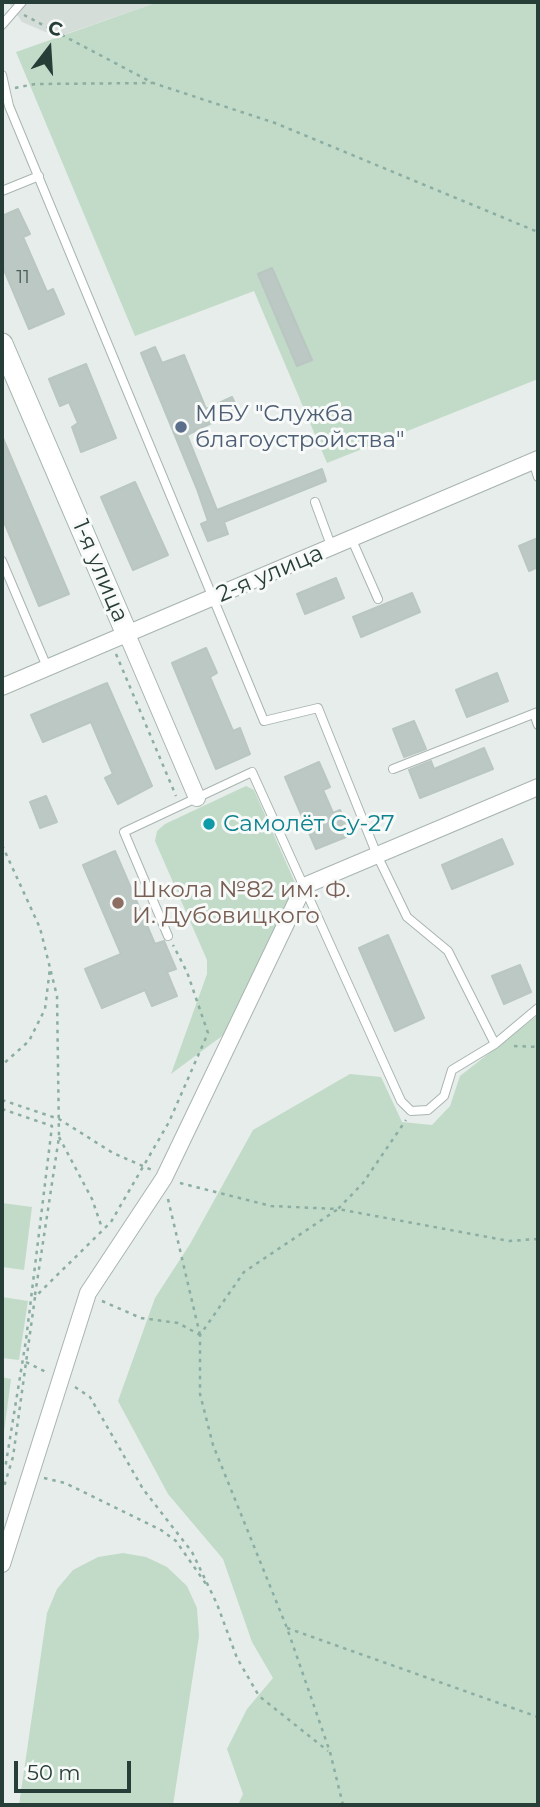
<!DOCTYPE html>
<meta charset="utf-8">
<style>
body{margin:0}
#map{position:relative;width:540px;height:1807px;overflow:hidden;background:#e6edea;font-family:Montserrat,sans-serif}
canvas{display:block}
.frame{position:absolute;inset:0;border:4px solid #273d37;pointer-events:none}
.north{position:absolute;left:14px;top:14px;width:70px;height:70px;-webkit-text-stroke:5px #f7faf8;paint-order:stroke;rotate:17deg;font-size:19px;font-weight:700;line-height:28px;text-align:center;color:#273d37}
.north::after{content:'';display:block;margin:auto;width:24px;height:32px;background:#273d37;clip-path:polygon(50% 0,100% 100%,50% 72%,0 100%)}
.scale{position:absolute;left:14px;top:1761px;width:117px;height:32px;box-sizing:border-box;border:4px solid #273d37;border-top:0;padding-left:9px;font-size:21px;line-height:24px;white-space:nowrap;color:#273d37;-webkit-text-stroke:5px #f7faf8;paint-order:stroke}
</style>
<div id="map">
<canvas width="540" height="1807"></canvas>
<div class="frame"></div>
<div class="north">С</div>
<div class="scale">50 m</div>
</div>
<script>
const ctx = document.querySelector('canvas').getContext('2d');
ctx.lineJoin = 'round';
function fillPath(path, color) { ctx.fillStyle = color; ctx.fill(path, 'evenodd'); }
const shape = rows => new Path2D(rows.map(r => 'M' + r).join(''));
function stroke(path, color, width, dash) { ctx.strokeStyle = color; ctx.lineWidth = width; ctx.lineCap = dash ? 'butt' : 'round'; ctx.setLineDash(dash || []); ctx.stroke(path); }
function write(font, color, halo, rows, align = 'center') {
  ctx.font = font + ' Montserrat,sans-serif'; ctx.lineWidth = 6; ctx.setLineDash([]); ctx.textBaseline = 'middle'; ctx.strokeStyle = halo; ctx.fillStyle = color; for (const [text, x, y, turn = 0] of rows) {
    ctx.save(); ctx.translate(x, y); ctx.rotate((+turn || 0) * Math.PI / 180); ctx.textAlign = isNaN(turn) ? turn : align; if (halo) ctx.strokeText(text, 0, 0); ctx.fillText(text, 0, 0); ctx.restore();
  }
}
const built = shape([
 [8,2,158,2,57,37,22,22]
]);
const green = shape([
 [158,2,538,2,538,379,327,463,254,291,135,336,16,52],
 [246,786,254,790,296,885,226,1033,171,1074,207,974,207,960,155,841,157,831,165,824],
 [538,1015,538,1805,238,1805,243,1794,227,1749,247,1709,273,1678,252,1642,223,1559,168,1494,118,1401,155,1298,190,1244,253,1130,350,1074,381,1077,402,1122,432,1125,450,1106,460,1076],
 [2,1203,32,1207,24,1270,2,1267],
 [2,1297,28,1301,19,1360,2,1358],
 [2,1377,11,1379,2,1447],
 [123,1553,146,1557,167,1567,187,1586,197,1608,199,1636,173,1805,19,1805,47,1613,57,1589,73,1570,98,1557]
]);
const building = shape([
 [18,209,30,234,23,237,47,292,53,289,64,314,29,329,2,265,2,216,18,209],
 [272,268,312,360,297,366,258,274,272,268],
 [155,347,162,363,184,355,206,409,232,397,238,410,187,435,217,510,322,469,326,481,224,522,228,534,208,541,201,524,208,521,197,489,141,353,155,347],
 [86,364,116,438,81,452,72,427,78,423,69,402,60,406,49,379,86,364],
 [2,436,69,594,39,606,2,517,2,436],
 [135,482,168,555,133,570,101,497,135,482],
 [538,538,538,567,529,571,519,546,538,538],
 [336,578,344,598,305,614,297,594,336,578],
 [412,593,420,612,361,637,353,617,412,593],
 [206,648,217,673,210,677,233,731,240,728,250,754,216,769,172,663,206,648],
 [497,673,508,701,467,717,456,690,497,673],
 [107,683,152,786,118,804,105,778,113,774,91,722,43,742,31,715,107,683],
 [414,721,426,749,404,757,393,729,414,721],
 [484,748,493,769,420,798,409,770,431,761,434,769,484,748],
 [319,762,330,787,323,790,333,813,340,810,351,835,316,849,285,777,319,762],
 [46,796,57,822,40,828,30,802,46,796],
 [502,839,513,864,452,889,442,865,502,839],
 [115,851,155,944,164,941,176,969,167,972,177,996,152,1006,145,990,102,1008,85,969,121,954,83,865,115,851],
 [388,935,424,1018,395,1031,359,948,388,935],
 [520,965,531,992,504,1004,492,976,520,965]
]);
const path = shape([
 [24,15,153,83,275,123,538,232],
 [15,88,35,84,152,83],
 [116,654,176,796],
 [2,845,40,928,50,968,45,1009,29,1041,2,1065],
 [514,1046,538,1047],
 [2,1100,59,1119,113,1153,152,1170],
 [2,1109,52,1126,26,1340,5,1469],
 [59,1137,92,1199,102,1228],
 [180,1183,271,1206,338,1209,363,1183,406,1120],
 [168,1199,200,1335],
 [35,1295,59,1137,57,996,50,968],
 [102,1301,141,1318,178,1323,200,1335],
 [26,1362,48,1373],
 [75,1387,90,1397,143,1489,192,1552,217,1604,237,1658,259,1696,328,1751],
 [44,1478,65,1483,161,1530,176,1541,206,1584],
 [2,1493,13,1457,35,1297,111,1222,169,1122,208,1033,187,972,173,945],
 [287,1628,538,1717],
 [343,1805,330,1752,287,1628,213,1445,200,1394,200,1335,244,1272,338,1209,509,1241,538,1239]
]);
const lane = shape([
 [2,25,22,2],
 [2,75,9,106,264,721,318,708,377,855,407,917,448,951,495,1044],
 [2,191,39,176],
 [533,461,538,477],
 [315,502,332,548],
 [352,540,378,599],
 [2,561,47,667],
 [534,714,538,725],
 [393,769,538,712],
 [168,936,124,832,252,772,401,1101,411,1111,428,1110,444,1096,452,1070,495,1044,538,1008]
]);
const street = shape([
 [126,632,197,798],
 [2,687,538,459],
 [2,1564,88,1293,164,1178,304,886,538,787]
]);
const secondary = shape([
 [2,344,126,632]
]);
const markers = [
 [181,427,7,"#5c6f8a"],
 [209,824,7,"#0f9aa8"],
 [118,903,7,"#8d6e63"]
];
const numberNames = [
 ["11",23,277]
];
const serviceNames = [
 ["МБУ \"Служба",195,414],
 ["благоустройства\"",195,440]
];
const streetNames = [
 ["1-я улица",100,571,67],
 ["2-я улица",270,574,-23]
];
const cultureNames = [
 ["Самолёт Су-27",223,824]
];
const educationNames = [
 ["Школа №82 им. Ф.",132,890],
 ["И. Дубовицкого",132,916]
];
fillPath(built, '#d5ddd9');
fillPath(green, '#c2dbc8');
fillPath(building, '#bcc8c3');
stroke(building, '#b9c6c1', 2);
stroke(lane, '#a9b5b1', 10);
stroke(street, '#a9b5b1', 18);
stroke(secondary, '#a3b5ae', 23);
stroke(path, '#8bada2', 2.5, [3.5, 5]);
stroke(lane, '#fff', 8);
stroke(street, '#fff', 16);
stroke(secondary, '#fff', 21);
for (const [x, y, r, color] of markers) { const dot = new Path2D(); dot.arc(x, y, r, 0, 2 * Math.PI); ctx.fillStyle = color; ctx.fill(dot); stroke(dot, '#f7faf8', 2.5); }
write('19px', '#4c605a', null, numberNames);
write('23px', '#4e5e75', '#f7faf8', serviceNames, 'left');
write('23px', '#273d37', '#f7faf8', streetNames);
write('23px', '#0d838f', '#f7faf8', cultureNames, 'left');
write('23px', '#785e54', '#f7faf8', educationNames, 'left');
</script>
